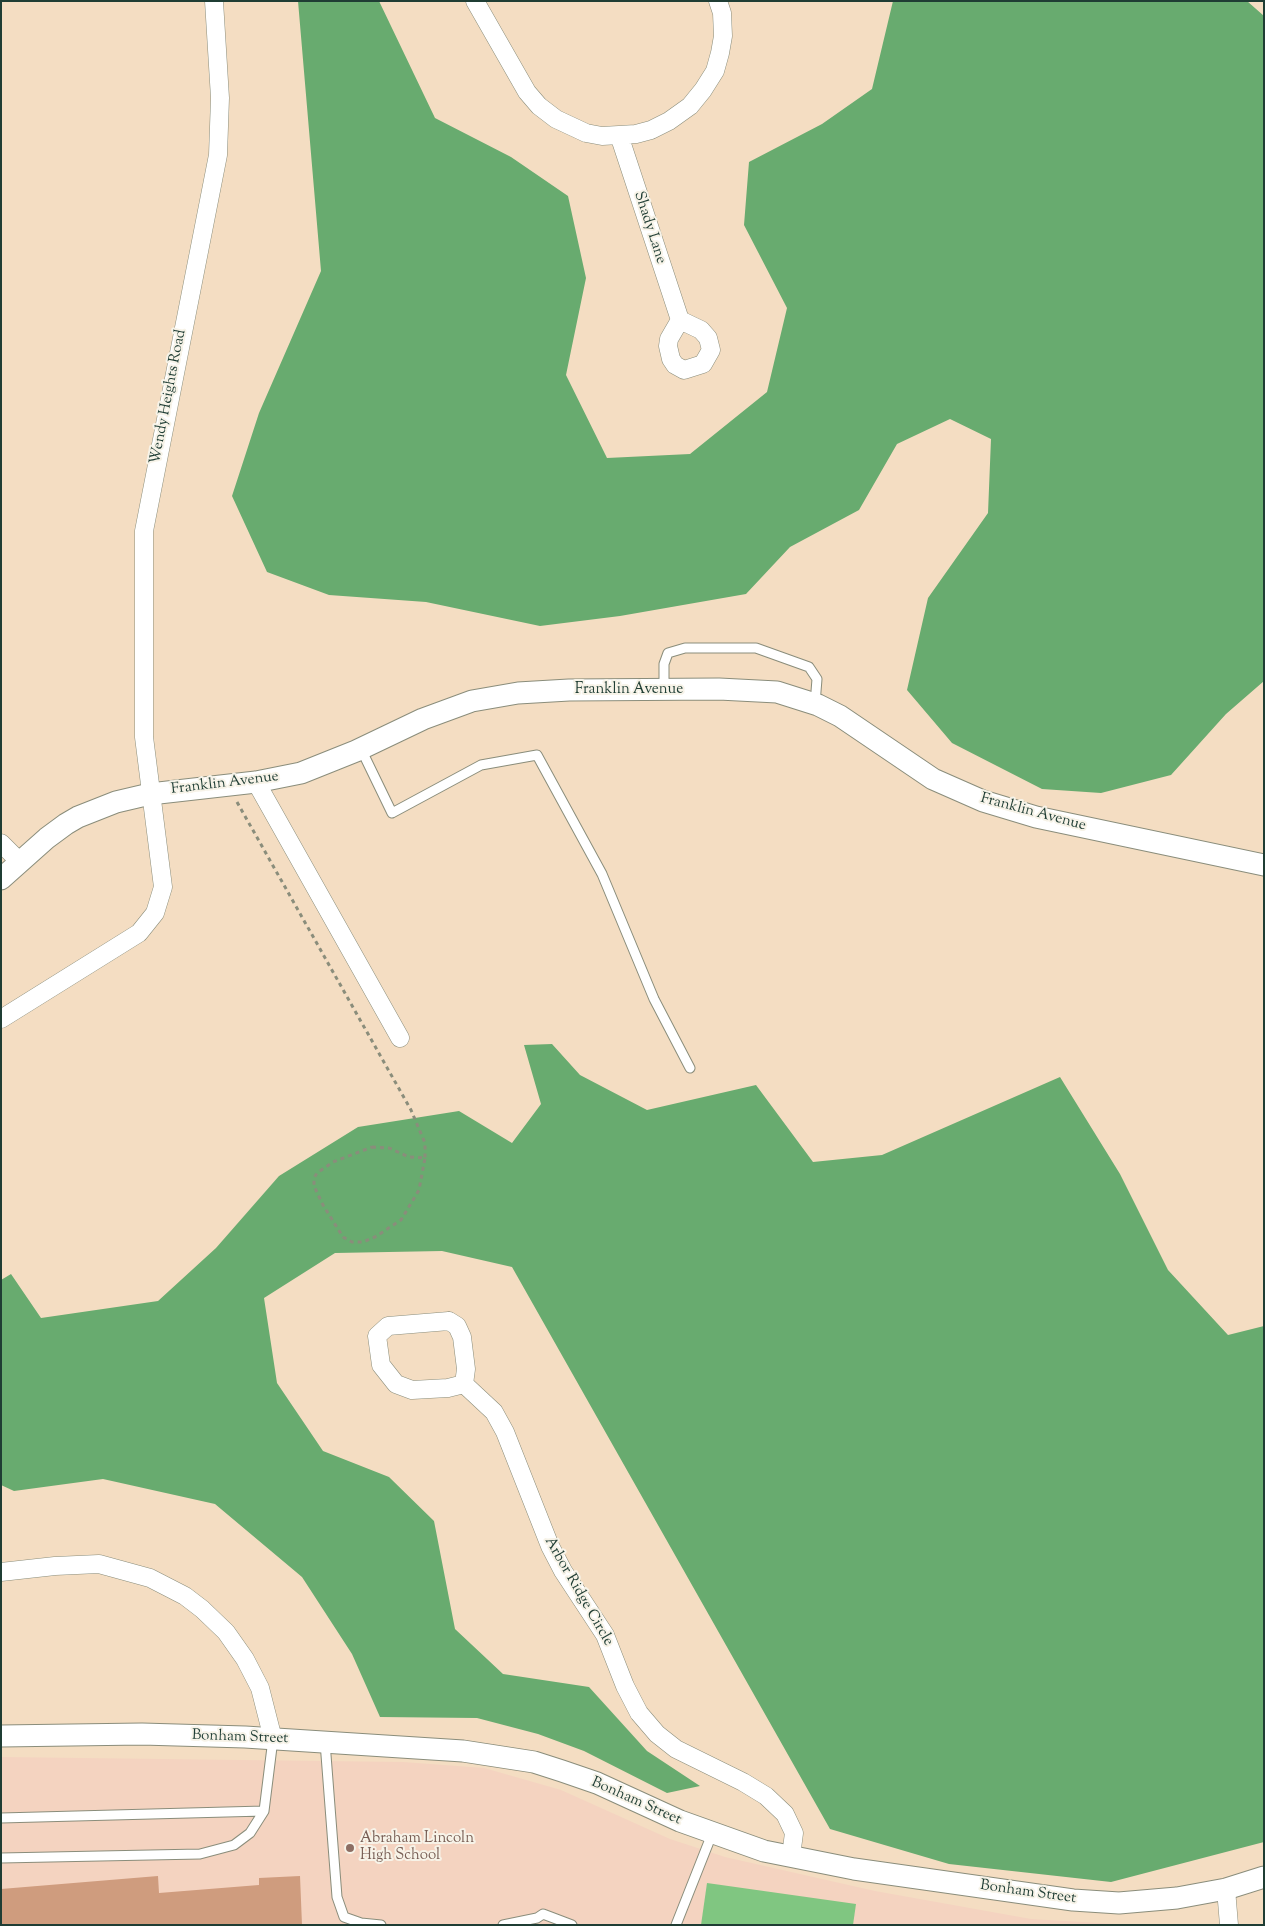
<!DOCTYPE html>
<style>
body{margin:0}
#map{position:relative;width:1265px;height:1926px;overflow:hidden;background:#f4ddc2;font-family:"Sorts Mill Goudy",serif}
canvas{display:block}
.frame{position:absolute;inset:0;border:2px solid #1f3d34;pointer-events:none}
</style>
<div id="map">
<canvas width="1265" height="1926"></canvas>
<div class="frame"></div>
</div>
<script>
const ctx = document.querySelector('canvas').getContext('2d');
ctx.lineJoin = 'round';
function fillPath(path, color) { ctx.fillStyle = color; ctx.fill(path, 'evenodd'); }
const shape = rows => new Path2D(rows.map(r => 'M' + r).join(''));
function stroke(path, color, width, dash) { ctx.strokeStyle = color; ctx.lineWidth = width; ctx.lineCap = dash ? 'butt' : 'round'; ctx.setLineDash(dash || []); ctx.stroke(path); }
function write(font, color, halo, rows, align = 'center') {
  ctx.font = font + ' "Sorts Mill Goudy",serif'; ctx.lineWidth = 4; ctx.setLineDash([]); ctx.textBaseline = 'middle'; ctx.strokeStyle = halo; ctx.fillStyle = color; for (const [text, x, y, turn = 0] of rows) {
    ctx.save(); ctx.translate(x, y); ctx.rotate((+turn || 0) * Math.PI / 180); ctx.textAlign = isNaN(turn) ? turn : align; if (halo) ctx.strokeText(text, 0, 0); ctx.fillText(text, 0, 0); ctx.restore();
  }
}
const built = shape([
 [1,1757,403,1762,484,1768,561,1790,670,1839,725,1857,875,1891,1031,1919,1133,1925,1,1925]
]);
const green = shape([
 [707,1883,856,1904,853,1925,701,1925]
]);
const forest = shape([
 [298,1,379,1,435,118,511,157,568,196,586,278,566,375,607,458,690,454,767,392,787,308,744,225,749,162,822,124,872,89,893,1,1247,1,1264,16,1264,681,1226,714,1171,775,1101,793,1042,789,952,743,907,690,928,598,988,513,991,439,950,419,897,444,859,510,790,547,746,594,620,616,540,626,426,602,329,595,267,572,232,496,259,413,321,271],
 [552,1044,580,1075,647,1110,756,1085,813,1162,882,1155,1060,1077,1120,1174,1168,1270,1228,1335,1264,1326,1264,1842,1111,1882,949,1864,830,1829,512,1267,442,1251,335,1253,264,1298,277,1383,323,1451,389,1477,434,1521,455,1629,503,1674,589,1687,647,1751,700,1786,667,1793,584,1751,538,1734,477,1718,380,1717,352,1654,302,1577,215,1504,103,1479,14,1491,1,1485,1,1280,11,1274,41,1318,158,1301,216,1248,279,1176,358,1127,459,1111,512,1143,541,1104,524,1045]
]);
const building = shape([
 [158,1876,159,1893,259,1885,259,1878,300,1876,302,1925,1,1925,1,1889]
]);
const path = shape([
 [237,802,411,1110,425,1143,425,1158],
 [372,1147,389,1148,409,1157,425,1158,419,1190,401,1220,375,1237,363,1242,352,1242,343,1237,323,1205,314,1186,314,1178,317,1173,333,1162,372,1147]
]);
const service = shape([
 [664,690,664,664,668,653,685,648,756,648,809,667,817,679,815,704],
 [361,749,392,813,481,765,537,755,602,874,654,999,690,1068],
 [325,1742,337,1897,344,1917,361,1923,381,1925],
 [1,1818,264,1811],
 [1,1858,200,1854,234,1845,250,1833,264,1811,273,1739],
 [503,1925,537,1918,543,1914,572,1925],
 [676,1925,712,1834]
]);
const minor = shape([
 [475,1,527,92,539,106,556,119,586,133,602,136,636,134,651,130,669,121,690,106,703,90,715,71,720,53,723,36,722,13,718,1],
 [619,135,680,320],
 [680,320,701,330,708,338,711,350,703,364,684,370,675,365,671,359,668,346,669,339,680,320],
 [256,782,400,1038],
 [1,843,20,862],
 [1,1019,139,933,155,913,163,887,144,737,144,531,218,155,220,98,214,1],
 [449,1321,457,1326,462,1337,466,1369,464,1384,448,1388,412,1390,396,1384,381,1365,377,1336,388,1326,449,1321],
 [464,1384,494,1412,505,1432,550,1546,563,1571,605,1635,625,1686,639,1713,657,1734,676,1749,743,1782,766,1796,785,1814,794,1833,791,1856],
 [1,1572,55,1566,99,1564,150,1578,185,1596,202,1609,226,1632,245,1659,260,1688,273,1739],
 [1226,1889,1229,1925]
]);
const tertiary = shape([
 [1,879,47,838,66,824,78,817,116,802,150,794,256,782,301,773,356,751,423,719,472,701,518,693,569,690,719,689,777,692,818,705,840,716,933,779,983,801,1036,817,1264,865],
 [1,1736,142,1734,245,1737,463,1751,534,1762,562,1771,597,1783,680,1821,764,1851,854,1869,1073,1900,1119,1903,1177,1898,1226,1889,1264,1877]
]);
const markers = [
 [350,1848,5,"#8d6e63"]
];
const streetNames = [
 ["Shady Lane",649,228,72],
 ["Wendy Heights Road",169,397,-79],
 ["Franklin Avenue",629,690],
 ["Franklin Avenue",225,784,-7],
 ["Franklin Avenue",1033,813,15],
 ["Arbor Ridge Circle",578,1592,60],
 ["Bonham Street",240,1738,2],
 ["Bonham Street",636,1802,24],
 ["Bonham Street",1028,1893,8]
];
const educationNames = [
 ["Abraham Lincoln",360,1839],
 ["High School",360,1856]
];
fillPath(built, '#f4d3c0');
fillPath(green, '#80c681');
fillPath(forest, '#68ab6f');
fillPath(building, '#cf9c7e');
stroke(service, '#8a8d7b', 11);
stroke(minor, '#8a8d7b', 19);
stroke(tertiary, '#8a8d7b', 23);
stroke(path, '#8a8d7b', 3, [4, 4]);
stroke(service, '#fff', 9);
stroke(minor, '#fff', 18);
stroke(tertiary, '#fff', 21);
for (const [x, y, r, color] of markers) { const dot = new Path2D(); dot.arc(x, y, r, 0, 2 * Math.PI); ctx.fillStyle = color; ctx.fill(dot); stroke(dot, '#f7f3e8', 2); }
write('15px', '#1f3d34', '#f7f3e8', streetNames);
write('15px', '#785e54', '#f7f3e8', educationNames, 'left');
</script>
